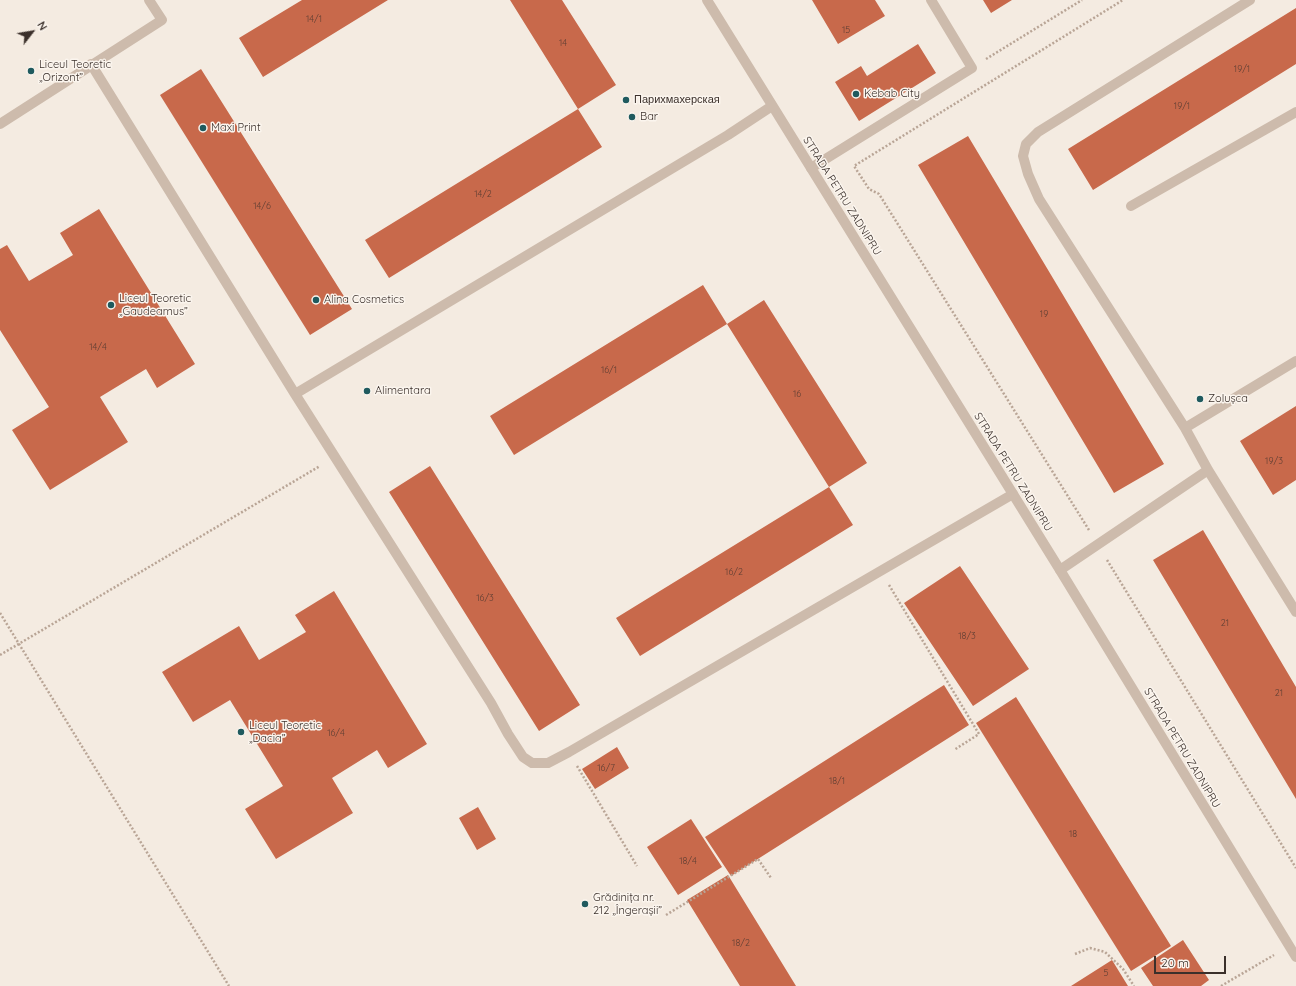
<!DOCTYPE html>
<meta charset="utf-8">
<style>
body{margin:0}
#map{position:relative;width:1296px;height:986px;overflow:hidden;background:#f4ebe1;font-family:Quicksand,sans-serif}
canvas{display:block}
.north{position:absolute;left:12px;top:12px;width:40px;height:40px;-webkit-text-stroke:3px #fbf5ee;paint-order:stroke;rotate:59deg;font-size:11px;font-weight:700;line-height:16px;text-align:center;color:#3b302b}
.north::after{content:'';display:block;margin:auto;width:14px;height:18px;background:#3b302b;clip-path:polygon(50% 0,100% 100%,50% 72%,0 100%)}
.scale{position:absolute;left:1154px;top:956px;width:72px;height:18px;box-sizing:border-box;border:2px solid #3b302b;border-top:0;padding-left:5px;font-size:12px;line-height:14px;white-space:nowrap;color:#3b302b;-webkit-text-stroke:3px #fbf5ee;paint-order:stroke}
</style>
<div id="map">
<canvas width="1296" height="986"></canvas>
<div class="north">N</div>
<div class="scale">20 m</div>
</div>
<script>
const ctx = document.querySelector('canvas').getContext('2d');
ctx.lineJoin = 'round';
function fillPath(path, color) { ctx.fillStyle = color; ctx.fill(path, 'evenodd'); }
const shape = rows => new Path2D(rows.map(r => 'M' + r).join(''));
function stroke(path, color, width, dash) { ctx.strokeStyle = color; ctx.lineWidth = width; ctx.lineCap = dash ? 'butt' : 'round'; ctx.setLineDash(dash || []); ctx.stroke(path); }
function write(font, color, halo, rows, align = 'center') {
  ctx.font = font + ' Quicksand,sans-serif'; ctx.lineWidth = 3; ctx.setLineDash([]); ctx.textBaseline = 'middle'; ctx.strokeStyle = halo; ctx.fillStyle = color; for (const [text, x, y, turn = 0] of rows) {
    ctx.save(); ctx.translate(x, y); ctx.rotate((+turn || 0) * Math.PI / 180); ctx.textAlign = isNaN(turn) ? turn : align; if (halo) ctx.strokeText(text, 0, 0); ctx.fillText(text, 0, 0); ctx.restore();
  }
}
const building = shape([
 [302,0,388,0,263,77,239,38],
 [510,0,562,0,616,85,578,109],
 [812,0,875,0,885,16,838,44],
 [983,0,1012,0,991,13],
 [1296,8,1296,64,1093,190,1068,149],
 [918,44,936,73,859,121,835,82,861,66,867,76],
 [201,69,352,309,310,335,160,95],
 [578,109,602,147,389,278,365,240],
 [968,136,1164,464,1114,493,918,165],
 [99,209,195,364,157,388,146,369,100,397,128,442,50,490,12,430,49,407,0,330,0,249,7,245,29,281,73,255,60,233],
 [703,285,727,324,514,455,490,416],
 [764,300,867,463,829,487,727,324],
 [1296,406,1296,480,1273,495,1240,441],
 [430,466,580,705,539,731,389,492],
 [829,487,853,525,640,656,616,618],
 [1203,530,1296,687,1296,799,1153,560],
 [960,566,1029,669,973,706,904,603],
 [334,591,427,744,388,768,377,750,332,778,353,813,276,859,245,809,283,786,230,700,193,722,162,672,239,626,259,660,306,632,295,615],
 [944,685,969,725,731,876,705,837],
 [1016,697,1171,946,1131,971,976,723],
 [617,747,629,768,595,789,582,769],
 [478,807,496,839,477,850,459,818],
 [691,819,722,867,678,895,647,847],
 [728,875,796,986,740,986,687,900],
 [1183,940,1209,980,1201,986,1153,986,1141,968],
 [1112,960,1128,986,1071,986]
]);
const path = shape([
 [986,59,1082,0],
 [1089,530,879,194,869,189,854,166,1123,0],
 [1107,560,1296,868],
 [889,585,979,734,954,750],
 [0,613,229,986],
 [0,655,320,466],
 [577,766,637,866],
 [666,915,758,859,771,878],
 [1075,954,1090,948,1105,952,1123,969,1134,986],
 [1221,986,1274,955]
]);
const service = shape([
 [1250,0,1038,132,1026,144,1023,156,1028,174,1039,199,1185,428,1208,470,1296,612],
 [91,64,295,394,491,703,508,734,523,757,532,763,548,763,569,752,1013,494],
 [0,124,162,20,149,0],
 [811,168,972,68,931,0],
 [1131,206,1296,112],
 [295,394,728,135,772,106],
 [1185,428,1296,361],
 [1060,570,1208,470]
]);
const tertiary = shape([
 [707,0,1060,570,1296,957]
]);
const markers = [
 [31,71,4,"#1f5a5e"],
 [856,94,4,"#1f5a5e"],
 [626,100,4,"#1f5a5e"],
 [632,117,4,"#1f5a5e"],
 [203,128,4,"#1f5a5e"],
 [316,300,4,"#1f5a5e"],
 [111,305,4,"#1f5a5e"],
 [367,391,4,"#1f5a5e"],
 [1200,399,4,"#1f5a5e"],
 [241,732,4,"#1f5a5e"],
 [585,904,4,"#1f5a5e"]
];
const numberNames = [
 ["14/1",314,19],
 ["15",846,30],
 ["14",563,43],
 ["19/1",1242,69],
 ["19/1",1182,106],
 ["14/2",483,194],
 ["14/6",262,206],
 ["19",1044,314],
 ["14/4",98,347],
 ["16/1",609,370],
 ["16",797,394],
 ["19/3",1274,461],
 ["16/2",734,572],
 ["16/3",485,598],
 ["21",1225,623],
 ["18/3",967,636],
 ["21",1279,693],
 ["16/4",336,733],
 ["16/7",606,768],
 ["18/1",837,781],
 ["18",1073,834],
 ["18/4",688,861],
 ["18/2",741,943],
 ["5",1106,973]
];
const poiNames = [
 ["Liceul Teoretic",39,65],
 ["„Orizont”",39,78],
 ["Kebab City",864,94],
 ["Парихмахерская",634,100],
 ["Bar",640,117],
 ["Maxi Print",211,128],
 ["Liceul Teoretic",119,299],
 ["„Gaudeamus”",119,312],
 ["Alina Cosmetics",324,300],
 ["Alimentara",375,391],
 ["Zolușca",1208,399],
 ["Liceul Teoretic",249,726],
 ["„Dacia”",249,739],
 ["Grădinița nr.",593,898],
 ["212 „Îngerașii”",593,911]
];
const streetNames = [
 ["STRADA PETRU ZADNIPRU",842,196,58],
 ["STRADA PETRU ZADNIPRU",1013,472,58],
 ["STRADA PETRU ZADNIPRU",1182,748,59]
];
fillPath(building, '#c8694b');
stroke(path, '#b9a596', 2.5, [2, 2]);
stroke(service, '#cdbbac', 10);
stroke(tertiary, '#cdbbac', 10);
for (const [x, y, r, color] of markers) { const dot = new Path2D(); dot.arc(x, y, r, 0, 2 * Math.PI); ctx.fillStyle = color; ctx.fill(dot); stroke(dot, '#fbf5ee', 1.5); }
write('9px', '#5e3e33', null, numberNames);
write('11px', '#3b302b', '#fbf5ee', poiNames, 'left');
write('11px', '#3b302b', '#fbf5ee', streetNames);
</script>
